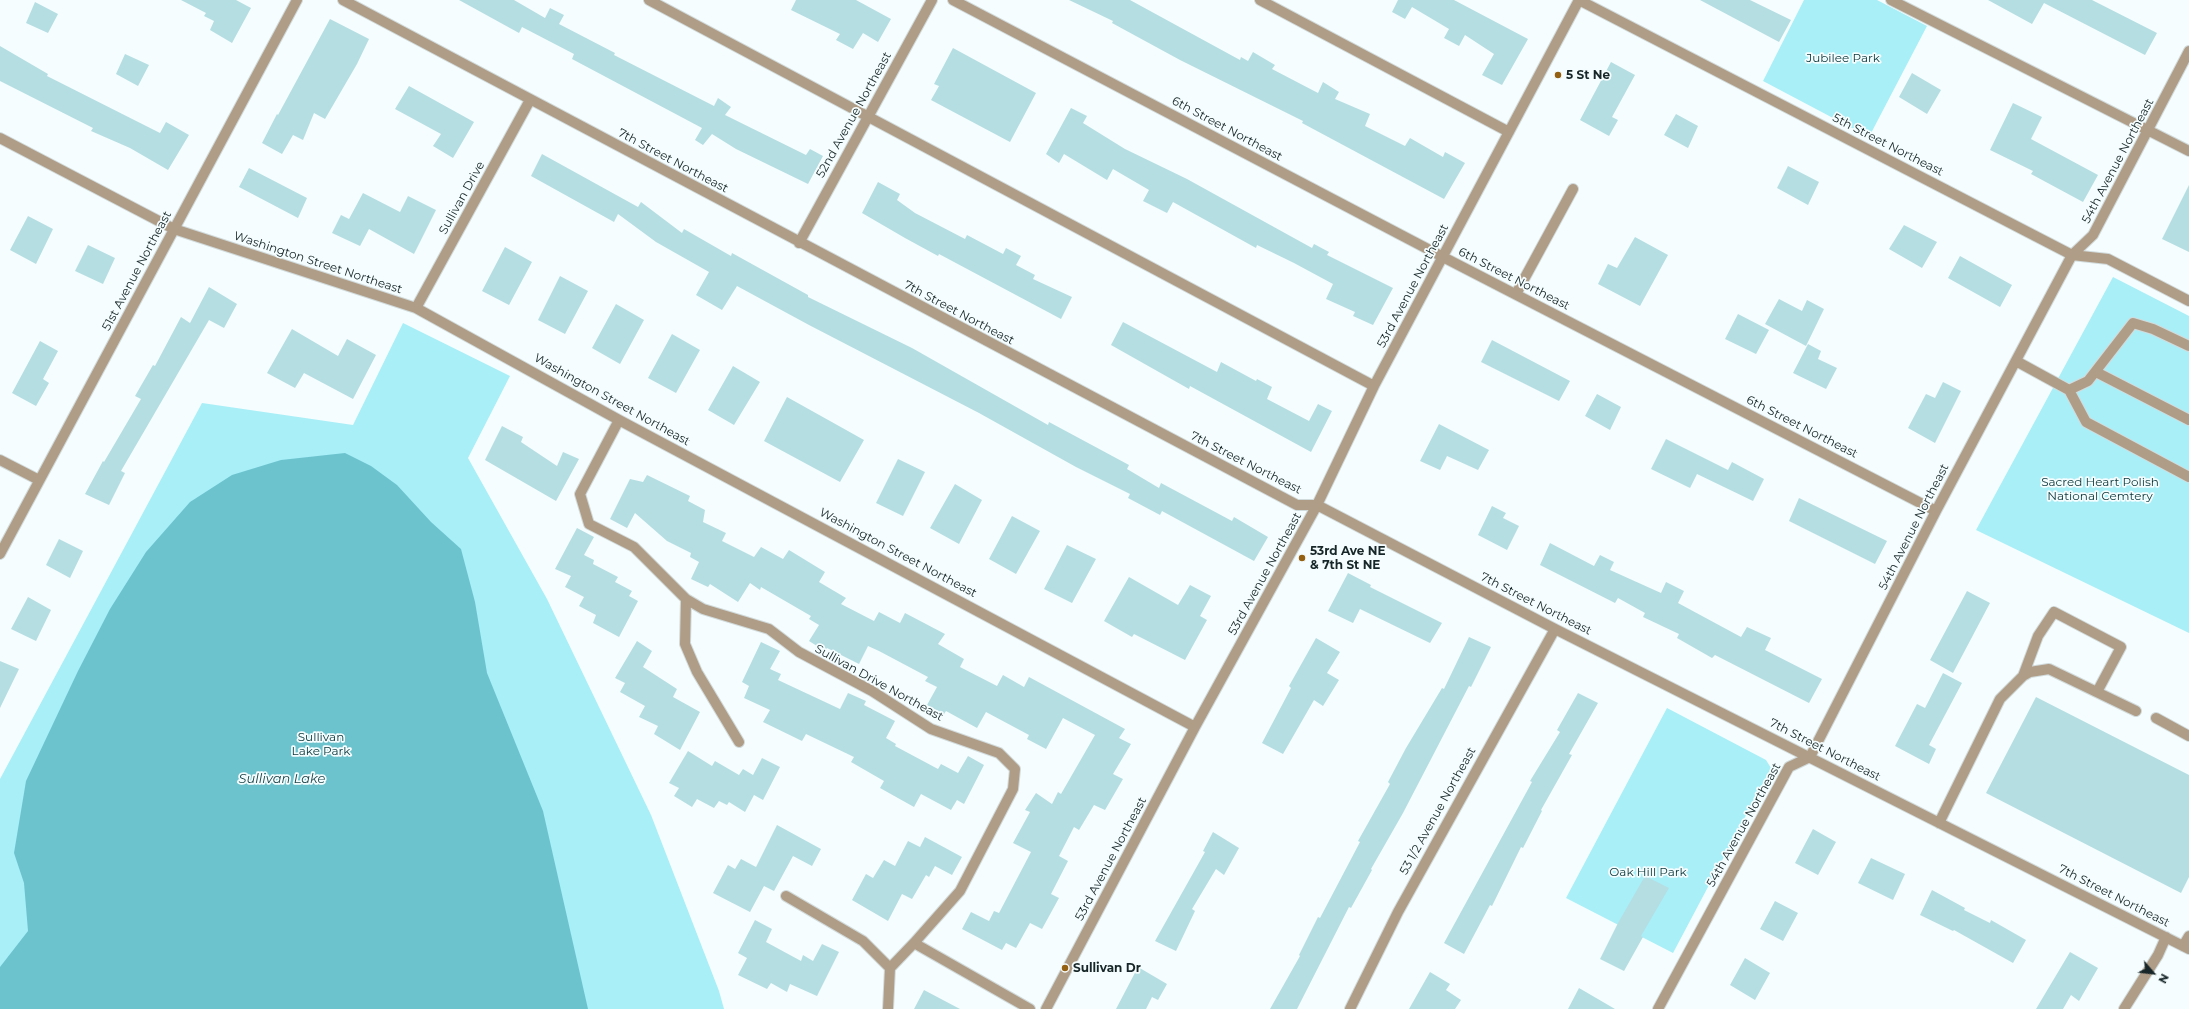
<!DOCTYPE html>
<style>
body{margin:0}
#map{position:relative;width:2189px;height:1009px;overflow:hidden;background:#f5fdfe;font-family:Montserrat,sans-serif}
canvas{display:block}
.north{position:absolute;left:2133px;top:953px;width:40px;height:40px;-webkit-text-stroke:3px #f5fdfe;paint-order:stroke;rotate:118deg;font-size:11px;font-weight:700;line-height:16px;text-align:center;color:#172729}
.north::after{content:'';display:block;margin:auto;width:14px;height:18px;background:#172729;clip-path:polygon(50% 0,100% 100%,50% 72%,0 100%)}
</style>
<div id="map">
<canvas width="2189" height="1009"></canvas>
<div class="north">N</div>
</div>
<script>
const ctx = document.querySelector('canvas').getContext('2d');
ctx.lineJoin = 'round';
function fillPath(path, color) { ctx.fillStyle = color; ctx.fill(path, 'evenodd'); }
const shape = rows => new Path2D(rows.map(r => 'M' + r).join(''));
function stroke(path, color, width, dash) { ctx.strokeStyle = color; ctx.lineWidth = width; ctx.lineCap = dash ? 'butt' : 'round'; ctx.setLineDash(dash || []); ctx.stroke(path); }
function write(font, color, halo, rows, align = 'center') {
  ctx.font = font + ' Montserrat,sans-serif'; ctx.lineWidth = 3.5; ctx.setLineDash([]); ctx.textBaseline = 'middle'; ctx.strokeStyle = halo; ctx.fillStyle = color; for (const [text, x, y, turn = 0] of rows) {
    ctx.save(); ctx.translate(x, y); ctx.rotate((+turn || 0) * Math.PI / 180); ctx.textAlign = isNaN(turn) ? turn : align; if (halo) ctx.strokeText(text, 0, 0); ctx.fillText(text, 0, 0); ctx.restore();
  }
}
const green = shape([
 [1804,0,1877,0,1927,26,1869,137,1763,81],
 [2113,277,2189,316,2189,633,1976,530],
 [403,323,510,376,468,458,547,599,651,815,719,991,724,1009,0,1009,0,779,202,403,353,425],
 [1667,708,1766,760,1771,768,1673,953,1566,898]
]);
const water = shape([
 [345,453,371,466,397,485,431,522,461,549,475,602,487,673,543,811,588,1009,0,1009,0,967,28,931,24,883,14,853,26,781,78,671,110,609,146,552,190,502,232,475,281,460]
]);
const building = shape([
 [181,0,236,0,251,8,232,43,210,30,214,21,204,16,206,13],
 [459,0,514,0,545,18,550,8,564,15,559,24,615,53,614,55,714,106,718,98,731,107,725,115,806,155,810,149,823,156,808,184,736,149,712,134,703,145,695,140,702,128,572,59,574,54,522,27,519,33],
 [796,0,856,0,891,19,878,42,863,33,853,49,836,40,840,34,791,10],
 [1069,0,1130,0,1240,60,1241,57,1248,61,1253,52,1275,65,1272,69,1318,93,1323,82,1339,92,1335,99,1370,114,1365,126,1405,146,1410,138,1443,157,1445,152,1465,163,1444,199,1302,123,1303,121,1180,60,1112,23,1113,21],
 [1398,0,1454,0,1528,39,1502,85,1482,75,1494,54,1465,35,1459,46,1444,38,1449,29,1412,7,1405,19,1392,12],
 [1700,0,1750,0,1791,20,1779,42],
 [1988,0,2092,0,2157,33,2145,55,2044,3,2032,24],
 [35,2,58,14,48,33,26,23],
 [330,19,369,39,357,64,325,119,314,113,303,140,293,135,282,154,262,143,277,114,278,115],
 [0,46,48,74,47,76,160,133,166,122,189,135,168,170,130,148,91,131,93,128,0,81],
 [953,48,1036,93,1010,142,931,100,939,86,934,84],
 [125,54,149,65,138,86,116,74],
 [1611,62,1635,75,1612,117,1618,120,1609,136,1580,120],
 [1912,73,1941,90,1927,114,1899,97],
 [409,86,474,122,453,158,433,146,441,134,395,109],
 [2013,103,2042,117,2031,139,2098,175,2083,202,2031,174,2033,171,1990,150],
 [1071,108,1087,116,1083,123,1125,149,1187,179,1312,248,1314,244,1329,252,1327,255,1393,288,1373,325,1353,316,1355,312,1326,299,1333,284,1294,263,1257,245,1256,248,1173,202,1167,213,1143,201,1149,190,1113,169,1107,180,1064,154,1059,163,1046,154],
 [1676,114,1698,126,1688,148,1664,135],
 [542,154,638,207,641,202,682,233,684,229,731,256,732,253,808,295,808,297,912,348,1048,425,1049,422,1129,465,1127,469,1159,488,1161,483,1232,521,1234,517,1268,537,1254,561,1162,511,1160,515,1128,498,1130,494,1076,467,979,413,809,325,737,286,722,310,696,295,709,272,656,242,618,214,614,222,531,176],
 [1788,166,1819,182,1808,205,1777,188],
 [249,168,307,198,298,218,239,187],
 [878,182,900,194,897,200,915,213,965,239,967,235,1003,254,1006,248,1021,256,1016,265,1035,275,1033,279,1072,297,1061,319,939,254,938,256,905,238,862,213],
 [2189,185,2189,252,2162,239],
 [363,193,400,212,408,196,436,210,414,254,369,229,360,246,332,233,341,215,349,219],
 [28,216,53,229,36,264,10,250],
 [1904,225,1937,242,1922,268,1889,249],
 [1635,237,1668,255,1640,306,1598,284,1608,264,1617,268],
 [88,245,115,258,103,284,75,271],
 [505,247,532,262,509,305,482,291],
 [1960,256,2012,285,2000,307,1948,278],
 [560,276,588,291,565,334,538,320],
 [209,287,237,304,224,328,209,320,121,471,125,473,109,505,85,494,103,461,104,462,141,399,135,396,153,365,155,366,181,317,190,323],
 [1779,299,1802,311,1807,300,1824,309,1806,346,1765,324],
 [616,304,644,320,620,364,592,348],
 [1738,314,1769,330,1756,354,1725,339],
 [1123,322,1217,372,1221,362,1256,381,1257,379,1272,387,1267,399,1309,421,1318,404,1332,411,1311,452,1190,386,1189,389,1111,345],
 [292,329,338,356,347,339,376,355,353,399,304,373,295,388,267,373],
 [672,334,700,350,676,393,648,378],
 [1492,340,1570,381,1559,401,1481,362],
 [40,341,58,351,43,379,49,383,36,406,12,393],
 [1808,344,1821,351,1818,359,1837,368,1826,389,1793,373],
 [733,366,760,382,734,425,708,410],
 [1943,382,1961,391,1935,443,1908,428,1926,394,1935,398],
 [1597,394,1621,407,1610,430,1585,416],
 [787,397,864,440,840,482,764,441],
 [1439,424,1489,450,1478,470,1447,456,1440,470,1420,461],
 [502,426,523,437,521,442,557,466,563,452,579,459,556,501,485,460],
 [1666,439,1728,470,1732,462,1764,479,1753,501,1697,474,1690,488,1651,469],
 [898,459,925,472,903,516,876,503],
 [647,475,690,496,688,501,705,510,703,522,726,533,722,541,754,557,761,547,783,559,789,550,825,572,819,582,846,598,841,604,874,621,879,612,900,623,905,613,945,634,938,644,964,659,960,667,997,686,1003,675,1024,687,1029,677,1125,729,1119,738,1131,744,1113,774,1123,779,1105,810,1094,805,1079,830,1074,827,1059,856,1068,861,1051,894,1059,898,1042,929,1030,923,1016,948,1006,943,1002,950,962,929,971,912,989,921,994,911,999,913,1031,852,1013,843,1030,812,1025,810,1036,793,1052,804,1058,792,1061,794,1095,735,1063,718,1046,749,1027,739,1029,735,986,712,977,728,946,711,944,714,927,705,937,687,925,681,928,677,879,651,868,646,859,664,827,648,825,651,809,641,819,625,809,619,811,616,761,587,760,590,750,583,738,602,710,584,708,587,691,579,699,562,690,557,691,553,667,541,635,513,627,528,610,519,630,479,643,482],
 [955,484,982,500,959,544,930,528],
 [1799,498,1887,541,1875,564,1789,521],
 [1492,506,1506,513,1503,518,1519,526,1507,550,1478,535],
 [1012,516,1040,531,1016,574,989,559],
 [577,528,594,537,584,555,594,560,593,564,618,577,615,582,632,591,629,596,638,601,619,637,593,623,596,615,579,606,584,597,565,587,571,576,555,569],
 [59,539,83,551,70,578,46,565],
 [1550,543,1594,566,1600,555,1614,562,1610,570,1661,593,1666,582,1684,591,1678,603,1741,637,1747,627,1771,638,1765,650,1822,679,1809,703,1715,655,1712,658,1677,638,1679,634,1643,617,1645,613,1618,598,1615,603,1540,565],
 [1067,545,1096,559,1072,603,1044,589],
 [1348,573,1371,585,1370,587,1442,623,1430,643,1360,609,1353,623,1328,611],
 [1129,577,1178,605,1190,585,1211,596,1200,616,1207,620,1185,660,1134,634,1132,637,1104,621],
 [1967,591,1990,603,1953,673,1930,660],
 [28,597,51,610,36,641,11,629],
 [1469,637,1491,647,1471,687,1469,686,1403,813,1371,869,1372,870,1351,908,1349,907,1297,1009,1270,1009,1300,956,1299,955,1318,917,1320,918,1360,842,1358,841,1390,784,1388,782,1406,748,1442,688,1444,689],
 [1316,638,1340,652,1327,673,1339,680,1323,706,1314,700,1283,754,1262,743,1291,688,1289,686],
 [637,641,652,651,643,667,677,689,673,697,700,712,680,750,654,734,658,726,639,717,645,706,620,692,625,683,615,678],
 [761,642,780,651,770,669,781,674,778,680,840,709,848,693,866,701,864,705,895,721,886,738,896,744,895,746,938,769,941,764,958,773,968,756,984,765,964,804,957,800,951,810,921,794,914,807,880,788,884,781,851,762,854,757,806,734,802,741,763,722,770,710,744,698,749,686,742,682],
 [0,661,19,669,0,708],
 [1943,673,1962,683,1929,745,1936,749,1929,764,1895,746,1917,704,1925,708],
 [1578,693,1598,703,1569,754,1572,755,1541,810,1542,811,1523,848,1521,847,1492,906,1490,905,1464,954,1444,943,1532,782,1530,781,1560,732,1557,730],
 [2036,697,2189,775,2189,877,2181,893,1986,793],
 [688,751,712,766,715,761,739,775,743,769,753,775,762,758,780,767,763,800,754,795,745,812,729,802,727,805,719,801,714,808,697,799,692,807,674,796,679,788,669,783],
 [777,825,821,849,812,866,793,856,774,891,764,886,750,912,713,893,728,865,735,869,741,859,756,867],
 [1813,829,1836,842,1818,875,1795,863],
 [1213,832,1239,848,1224,875,1216,869,1192,909,1195,911,1176,951,1155,941,1205,852,1203,851],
 [925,837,962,857,952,875,935,866,929,877,926,875,912,899,902,894,888,921,852,900,866,874,873,878,884,860,895,866,908,841,920,847],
 [1871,858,1905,874,1893,900,1858,883],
 [1645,876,1669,888,1641,936,1643,937,1624,971,1600,959,1618,923],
 [1932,890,1965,908,1964,910,1990,923,1991,920,2026,940,2013,963,1954,930,1953,931,1920,915],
 [1775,901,1798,913,1783,941,1760,929],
 [755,920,772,929,766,942,801,961,803,955,813,961,822,944,839,952,817,996,790,984,787,992,771,983,767,989,738,975,747,958,738,953],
 [2070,952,2098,968,2079,1001,2071,995,2063,1009,2036,1009],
 [1745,958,1770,973,1755,1000,1730,985],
 [1138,967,1167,984,1158,1000,1152,997,1146,1009,1116,1009],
 [1430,972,1450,984,1446,990,1461,1000,1455,1009,1409,1009],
 [1579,988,1615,1009,1568,1009],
 [924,990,960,1009,914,1009]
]);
const minor = shape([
 [343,0,1297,505,1317,505,1555,629,2189,949],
 [649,0,1374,386],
 [953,0,1443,257,1936,511],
 [1260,0,1509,132],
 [1579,0,2072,255,2108,259,2189,301],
 [1891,0,2189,151],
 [0,138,174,229,416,308,619,420,1195,727],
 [799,243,932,0],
 [1516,294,1573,189],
 [416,308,530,100],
 [2016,361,2069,390,2086,422,2189,477],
 [2096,372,2189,420],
 [2069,390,2088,381,2133,323,2153,329,2189,346],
 [619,420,580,494,589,524,634,547,686,599,703,609,769,629,799,652,872,691,931,729,999,753,1015,769,1013,789,960,891,914,943,890,968,888,1009],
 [0,460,39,480],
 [0,554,297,0],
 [686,599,685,644,697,672,739,742],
 [2023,676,2038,636,2054,612,2121,647,2097,692],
 [2156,718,2189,736],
 [1939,823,2000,699,2023,676,2030,672,2049,669,2136,711],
 [786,896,863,941,890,968],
 [914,943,1030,1009],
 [2183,946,2189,936],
 [1046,1009,1195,727,1317,505,1374,386,1579,0],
 [1350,1009,1398,912,1555,629],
 [1658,1009,1789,767,1810,757,1936,511,2072,255,2093,235,2189,51],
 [2124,1009,2158,955,2166,937]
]);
const markers = [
 [1558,75,4,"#946113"],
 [1302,558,4,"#946113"],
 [1065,968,4,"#946113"]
];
const parkNames = [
 ["Jubilee Park",1843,58],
 ["Sacred Heart Polish",2100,482],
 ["National Cemtery",2100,496],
 ["Sullivan",321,737],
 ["Lake Park",321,751],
 ["Oak Hill Park",1648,872]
];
const poiNames = [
 ["5 St Ne",1566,75],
 ["53rd Ave NE",1310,551],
 ["& 7th St NE",1310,565],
 ["Sullivan Dr",1073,968]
];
const streetNames = [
 ["52nd Avenue Northeast",854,115,-61],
 ["6th Street Northeast",1227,129,28],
 ["5th Street Northeast",1888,145,27],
 ["7th Street Northeast",673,161,28],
 ["54th Avenue Northeast",2118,161,-62],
 ["Sullivan Drive",462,198,-61],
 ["Washington Street Northeast",318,263,18],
 ["51st Avenue Northeast",137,271,-62],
 ["6th Street Northeast",1514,279,27],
 ["53rd Avenue Northeast",1413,286,-62],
 ["7th Street Northeast",959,313,28],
 ["Washington Street Northeast",612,400,29],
 ["6th Street Northeast",1802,427,27],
 ["7th Street Northeast",1246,463,27],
 ["54th Avenue Northeast",1914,527,-63],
 ["Washington Street Northeast",898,553,28],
 ["53rd Avenue Northeast",1265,574,-61],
 ["7th Street Northeast",1536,604,27],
 ["Sullivan Drive Northeast",879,683,29],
 ["7th Street Northeast",1825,750,27],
 ["53 1/2 Avenue Northeast",1438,811,-61],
 ["54th Avenue Northeast",1744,825,-61],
 ["53rd Avenue Northeast",1111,859,-62],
 ["7th Street Northeast",2114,896,27]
];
const waterNames = [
 ["Sullivan Lake",282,779]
];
fillPath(green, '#a8eff8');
fillPath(water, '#6cc3ce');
fillPath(building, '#b5dee3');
stroke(minor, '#d1dbdc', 12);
stroke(minor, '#b09d87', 10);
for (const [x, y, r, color] of markers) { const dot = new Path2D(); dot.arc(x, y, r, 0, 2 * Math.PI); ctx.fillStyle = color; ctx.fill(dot); stroke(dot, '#f5fdfe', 1.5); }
write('12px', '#09353a', '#f5fdfe', parkNames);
write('bold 12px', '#172729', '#f5fdfe', poiNames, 'left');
write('12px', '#172729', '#f5fdfe', streetNames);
write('italic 13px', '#153e43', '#f5fdfe', waterNames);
</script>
